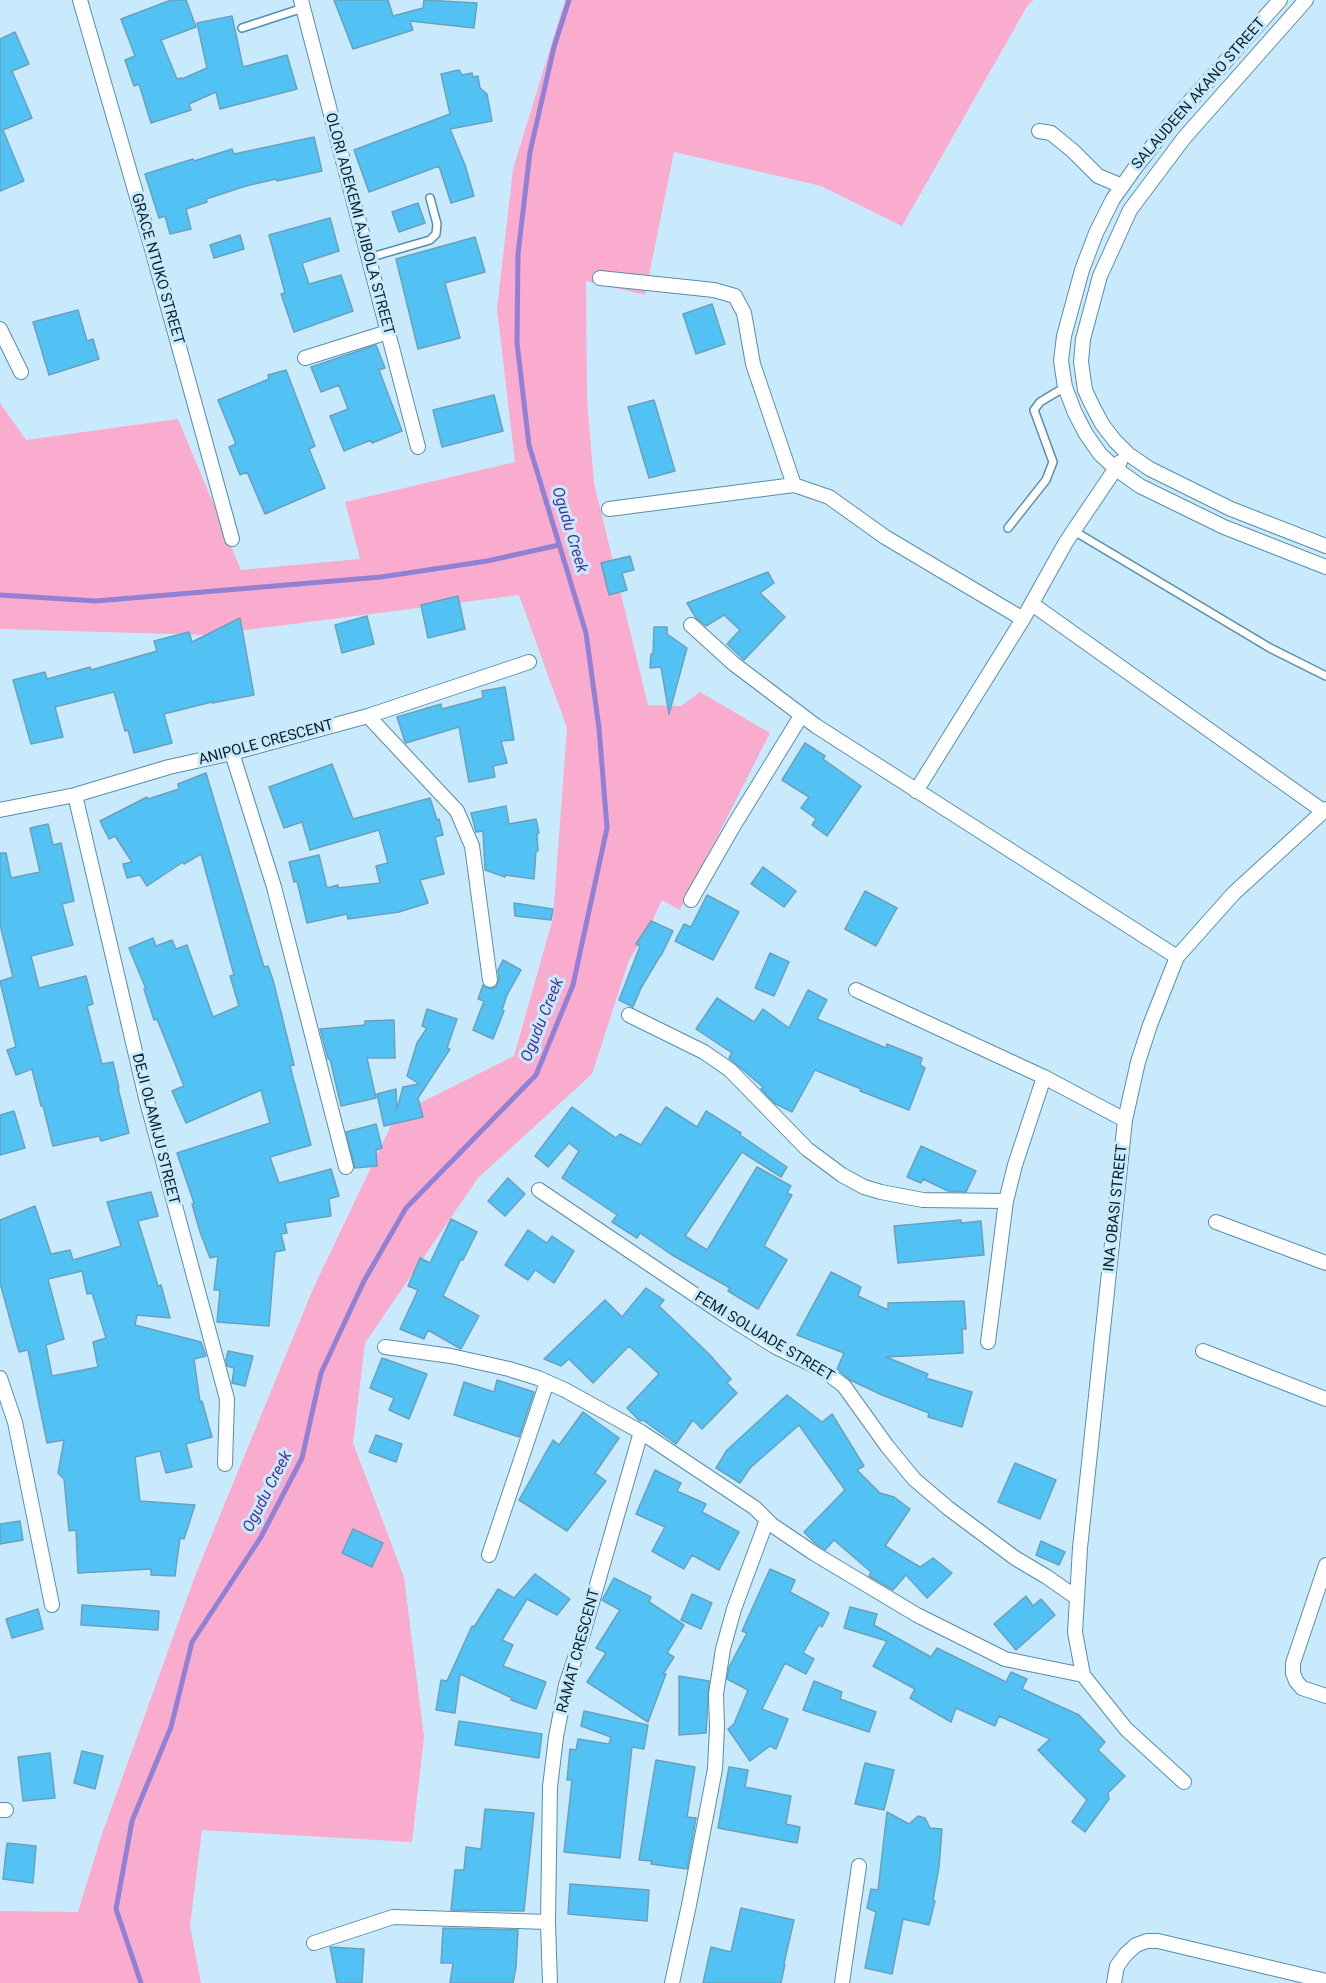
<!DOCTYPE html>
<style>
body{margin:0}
canvas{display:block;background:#c8eafc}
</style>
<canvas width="1326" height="1983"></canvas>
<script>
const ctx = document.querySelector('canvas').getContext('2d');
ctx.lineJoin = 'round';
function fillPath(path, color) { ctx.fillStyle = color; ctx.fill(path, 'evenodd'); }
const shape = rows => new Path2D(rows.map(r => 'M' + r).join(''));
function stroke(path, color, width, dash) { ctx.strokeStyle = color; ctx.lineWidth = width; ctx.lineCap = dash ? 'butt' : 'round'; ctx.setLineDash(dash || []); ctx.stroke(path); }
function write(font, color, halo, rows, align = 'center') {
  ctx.font = font + ' Roboto,sans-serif'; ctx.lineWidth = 6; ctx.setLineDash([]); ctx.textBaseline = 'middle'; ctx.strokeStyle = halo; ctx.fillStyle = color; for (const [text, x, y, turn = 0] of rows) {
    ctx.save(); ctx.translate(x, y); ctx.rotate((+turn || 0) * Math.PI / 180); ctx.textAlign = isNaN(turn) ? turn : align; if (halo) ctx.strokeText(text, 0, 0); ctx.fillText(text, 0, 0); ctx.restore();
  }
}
const green = shape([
 [565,0,1034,0,1029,3,902,226,821,186,674,152,645,295,586,281,587,399,594,483,648,705,681,706,700,692,770,733,680,910,662,900,650,926,629,960,592,1074,478,1178,365,1343,353,1443,404,1577,424,1737,412,1842,202,1830,190,1926,201,1983,0,1983,0,1911,78,1912,101,1837,195,1576,313,1289,396,1115,514,1056,553,918,567,728,519,595,207,635,0,629,0,403,26,440,178,419,241,570,360,559,345,502,515,462,497,309,513,169]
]);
const stream = shape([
 [0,595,96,601,381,577,487,561,559,545],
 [141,1983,116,1909,132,1821,171,1727,192,1642,261,1537,302,1458,321,1373,364,1281,406,1208,536,1075,573,985,607,828,599,728,586,633,529,445,517,343,518,254,530,152,554,47,569,0]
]);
const building = shape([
 [171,0,186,0,196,27,161,40,177,79,181,78,182,79,207,68,197,23,232,16,243,67,287,55,297,89,220,109,216,92,189,104,191,110,151,123,139,84,134,86,125,60,135,56,121,19,171,0],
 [334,0,388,0,393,16,423,8,424,0,477,3,474,28,410,21,413,30,353,49,334,0],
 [15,32,29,64,12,71,32,118,3,130,24,181,0,191,0,39,15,32],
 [459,70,462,75,472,73,473,77,478,76,480,88,487,94,492,121,450,129,465,165,474,196,451,203,439,166,369,192,354,150,450,114,441,74,459,70],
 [314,137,322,171,277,181,276,179,246,186,206,199,207,202,186,209,191,229,170,234,165,216,159,218,145,174,193,159,194,161,232,149,234,154,314,137],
 [418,203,425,223,399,232,392,212,418,203],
 [330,218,339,251,302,263,309,284,341,275,353,311,294,332,281,294,285,293,269,235,330,218],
 [240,235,244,249,214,258,210,245,240,235],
 [475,237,485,272,445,283,460,338,418,349,396,259,475,237],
 [712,304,725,344,696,354,683,314,712,304],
 [78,310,87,341,93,339,99,359,49,375,33,322,78,310],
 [376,345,385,368,379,370,402,431,372,443,371,440,344,451,330,416,348,409,339,385,321,392,311,367,376,345],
 [286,370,315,446,309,449,325,488,265,514,247,472,240,475,229,447,236,444,218,400,269,379,268,375,286,370],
 [494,395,503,431,442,447,433,410,494,395],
 [654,400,675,471,649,478,628,407,654,400],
 [630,556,634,570,622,573,627,590,609,595,601,563,630,556],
 [768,572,774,583,760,593,785,617,744,660,727,644,740,630,724,615,706,626,696,618,687,603,768,572],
 [458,596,465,629,428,638,421,605,458,596],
 [367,616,374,644,342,653,335,625,367,616],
 [240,618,254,695,212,703,212,702,164,714,172,743,134,753,128,730,125,731,114,692,55,707,63,737,31,744,13,680,45,672,47,679,90,667,91,670,157,651,154,641,189,632,192,642,240,618],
 [654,627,667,627,667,634,687,648,669,714,661,667,650,668,651,654,653,654,654,627],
 [505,687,514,740,501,741,507,763,493,766,495,777,469,782,459,727,406,743,405,742,397,717,441,704,442,709,483,698,482,691,505,687],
 [805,743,825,756,823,759,861,786,827,836,812,825,816,819,801,808,809,797,782,780,805,743],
 [332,764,353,819,430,798,437,820,439,819,443,835,435,837,444,874,420,880,428,903,399,912,348,919,347,914,307,923,297,881,294,882,289,862,319,855,327,888,338,885,338,888,380,883,376,866,388,863,379,830,310,850,302,822,284,828,269,787,332,764],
 [206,773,264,967,268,966,273,980,294,1065,290,1066,311,1145,270,1157,279,1183,331,1169,339,1196,329,1199,331,1216,285,1223,287,1233,281,1234,285,1250,275,1252,269,1326,217,1322,220,1290,214,1290,218,1256,210,1258,200,1232,192,1204,194,1203,177,1153,270,1123,261,1090,186,1123,172,1091,184,1086,157,1019,154,1020,144,989,146,989,129,948,153,938,156,946,172,940,176,949,187,945,213,1017,239,1006,230,976,234,975,201,854,184,864,183,862,147,886,140,875,127,878,123,864,132,862,115,836,109,839,100,821,147,797,148,799,179,789,178,784,206,773],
 [506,806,509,824,536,819,539,833,537,834,538,851,536,851,534,879,505,875,505,877,485,870,483,831,476,832,471,813,506,806],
 [48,824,53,845,61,843,74,901,62,904,73,945,31,956,39,988,86,976,93,1004,87,1006,102,1064,113,1062,119,1088,118,1088,129,1133,101,1141,99,1136,53,1146,43,1106,41,1106,32,1069,16,1075,7,1050,16,1047,0,981,13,977,0,925,0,853,6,853,11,878,40,872,30,828,48,824],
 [763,867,796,891,784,907,751,884,763,867],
 [865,891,897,908,876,946,845,929,865,891],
 [707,895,739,912,713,960,675,941,684,924,691,927,707,895],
 [514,903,553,909,551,920,515,916,514,903],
 [651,921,673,931,661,956,660,956,641,988,633,1007,619,1000,640,946,636,944,651,921],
 [770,953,789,962,774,996,755,988,770,953],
 [503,960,521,970,507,995,502,1010,504,1011,493,1039,473,1030,484,1001,478,999,483,985,491,989,496,987,499,979,498,970,503,960],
 [808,990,827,1000,817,1019,886,1048,887,1044,922,1058,920,1065,925,1068,909,1110,860,1091,861,1089,815,1070,792,1112,774,1103,761,1089,763,1087,729,1058,732,1053,696,1029,717,998,754,1022,763,1009,789,1028,808,990],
 [427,1009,457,1019,447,1048,450,1049,418,1098,423,1117,384,1126,377,1094,396,1089,397,1109,403,1087,419,1084,407,1076,417,1043,427,1028,422,1026,427,1009],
 [394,1020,395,1058,367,1058,376,1098,341,1106,330,1059,328,1059,320,1029,365,1025,365,1021,394,1020],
 [572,1107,616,1138,620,1134,641,1145,666,1107,697,1127,706,1111,741,1133,740,1135,787,1167,781,1177,742,1152,685,1236,707,1250,757,1167,791,1186,787,1193,792,1195,764,1246,787,1260,758,1309,728,1291,730,1288,672,1255,640,1233,637,1238,612,1222,617,1215,562,1178,579,1151,569,1143,548,1167,535,1156,572,1107],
 [14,1111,25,1148,0,1155,0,1115,14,1111],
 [376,1124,382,1148,376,1150,377,1166,355,1168,346,1132,376,1124],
 [921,1146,976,1171,966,1192,948,1191,923,1179,921,1183,907,1177,921,1146],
 [508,1178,525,1194,505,1216,488,1201,508,1178],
 [151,1192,158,1216,138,1221,158,1286,161,1285,170,1318,137,1315,135,1325,201,1342,206,1356,194,1359,200,1402,202,1401,212,1437,186,1444,192,1467,166,1473,160,1451,135,1457,140,1501,195,1505,184,1539,180,1538,175,1576,151,1575,151,1569,78,1573,76,1530,69,1531,64,1479,58,1473,64,1440,47,1443,28,1350,19,1352,0,1283,0,1220,35,1206,51,1254,70,1250,73,1260,121,1246,107,1202,151,1192],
 [82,1271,87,1294,92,1293,106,1338,93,1342,98,1367,52,1376,46,1345,64,1339,48,1279,82,1271],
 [451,1219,477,1232,463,1260,461,1259,443,1296,479,1316,461,1349,428,1330,424,1339,400,1329,418,1290,408,1286,420,1258,430,1263,451,1219],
 [961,1220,961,1223,981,1221,984,1255,898,1263,894,1226,961,1220],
 [528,1230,547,1243,552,1236,574,1251,554,1283,535,1270,528,1280,505,1265,528,1230],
 [831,1272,861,1287,858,1296,888,1310,888,1303,964,1301,966,1329,962,1329,963,1353,886,1357,928,1374,926,1378,972,1392,962,1427,928,1417,929,1413,882,1395,850,1380,837,1369,844,1353,797,1335,831,1272],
 [646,1288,664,1300,659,1306,709,1354,731,1379,727,1383,737,1393,702,1429,693,1420,676,1444,643,1420,640,1421,627,1408,659,1374,629,1346,593,1383,569,1359,561,1366,544,1359,605,1300,622,1317,646,1288],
 [228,1351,253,1356,245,1386,232,1383,234,1368,227,1366,226,1360,228,1351],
 [382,1358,427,1374,409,1419,389,1410,394,1398,370,1388,382,1358],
 [497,1380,534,1392,519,1437,454,1415,464,1382,494,1392,497,1380],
 [787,1395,822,1422,832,1414,864,1466,857,1470,880,1493,894,1497,910,1509,885,1546,920,1567,933,1558,952,1573,927,1598,906,1575,893,1590,869,1576,871,1572,834,1540,825,1550,815,1543,804,1532,845,1490,799,1425,750,1468,740,1483,716,1468,727,1450,787,1395],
 [583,1412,619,1438,595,1473,606,1481,567,1531,519,1500,553,1440,559,1445,583,1412],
 [376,1435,402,1444,396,1462,369,1452,376,1435],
 [1015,1463,1056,1480,1040,1519,998,1502,1015,1463],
 [655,1470,681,1483,677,1491,706,1504,702,1512,739,1532,719,1570,692,1555,684,1569,652,1551,665,1527,636,1514,655,1470],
 [20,1521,23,1540,0,1544,0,1524,20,1521],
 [353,1529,383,1543,372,1567,342,1553,353,1529],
 [1041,1541,1065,1552,1059,1565,1036,1555,1041,1541],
 [770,1569,795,1580,790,1592,829,1613,822,1627,819,1625,803,1653,814,1659,806,1674,785,1663,762,1709,788,1719,776,1749,770,1746,750,1761,728,1729,734,1724,748,1690,727,1679,729,1667,747,1633,742,1631,770,1569],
 [535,1574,570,1599,557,1615,527,1599,502,1640,513,1645,503,1666,546,1682,536,1709,511,1700,512,1698,460,1674,455,1713,436,1710,441,1680,447,1681,472,1626,474,1627,498,1589,514,1598,535,1574],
 [614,1578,651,1597,649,1602,684,1625,667,1653,674,1657,663,1674,666,1674,648,1722,587,1682,606,1653,596,1648,620,1610,602,1600,614,1578],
 [692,1594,712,1603,701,1629,681,1620,692,1594],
 [1026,1596,1033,1606,1041,1599,1055,1615,1016,1650,994,1624,1026,1596],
 [82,1605,159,1611,158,1630,81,1625,82,1605],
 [850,1607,877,1614,874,1625,931,1657,937,1648,1006,1682,1011,1672,1027,1679,1022,1689,1079,1715,1105,1742,1098,1750,1125,1776,1108,1793,1109,1799,1085,1832,1072,1822,1087,1800,1038,1750,1050,1739,999,1716,995,1726,956,1708,951,1722,910,1698,915,1689,873,1666,887,1641,844,1628,850,1607],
 [38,1609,43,1629,12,1638,6,1619,38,1609],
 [679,1676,709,1681,706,1733,679,1735,679,1676],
 [814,1681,842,1692,840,1699,876,1712,869,1732,803,1710,814,1681],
 [584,1711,648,1725,644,1749,632,1747,620,1858,564,1852,572,1780,567,1780,570,1749,576,1750,578,1739,609,1744,611,1737,581,1726,584,1711],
 [459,1721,542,1734,539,1758,455,1745,459,1721],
 [82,1751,103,1756,95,1789,74,1783,82,1751],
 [50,1753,55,1798,23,1801,18,1757,50,1753],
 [656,1760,695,1767,687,1817,696,1818,687,1869,651,1864,652,1861,639,1860,656,1760],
 [865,1763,894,1770,884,1810,855,1804,865,1763],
 [729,1767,748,1770,745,1787,791,1796,786,1824,800,1827,797,1843,718,1828,729,1767],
 [485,1809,534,1813,524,1911,451,1910,455,1870,464,1870,466,1847,481,1849,485,1809],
 [887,1812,909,1824,918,1816,925,1818,930,1828,942,1829,939,1867,933,1900,935,1901,929,1925,903,1919,892,1974,865,1968,876,1912,867,1908,871,1889,878,1890,887,1812],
 [7,1843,36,1846,33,1883,3,1879,7,1843],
 [570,1884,649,1890,647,1921,568,1914,570,1884],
 [741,1908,794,1920,784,1963,785,1964,781,1983,703,1983,711,1947,731,1952,741,1908],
 [443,1928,518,1930,516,1967,513,1983,450,1983,453,1963,441,1963,443,1928],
 [330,1947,364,1949,362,1983,337,1983,330,1947]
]);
const service = shape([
 [242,28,303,8],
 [368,258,430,240,436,234,437,224,430,198],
 [1008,528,1046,480,1053,462,1034,410,1040,402,1065,387],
 [1074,531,1270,648,1326,676]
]);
const minor = shape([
 [80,0,150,242,232,539],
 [301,0,418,447],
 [1280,0,1169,125,1135,168,1113,199,1096,233,1082,270,1064,336,1061,361,1065,387,1075,413,1086,434,1100,454,1116,469,1140,486,1224,527,1326,567],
 [1306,0,1184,138,1130,210,1100,276,1083,339,1081,362,1085,390,1092,405,1102,424,1115,441,1128,454,1150,469,1231,509,1326,546],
 [1039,131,1051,133,1073,151,1098,176,1122,186],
 [600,278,714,290,735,296,744,313,753,364,794,485],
 [0,329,21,372],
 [305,358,388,332],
 [609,509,794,485,829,497,885,537,1023,619],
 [1032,604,1323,811],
 [691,625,734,664,816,726,1177,957],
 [368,716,457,811,472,846,490,980],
 [232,753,274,887,346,1167],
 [916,791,1023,619,1066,542,1120,462],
 [75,795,146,1098,227,1399,225,1464],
 [0,810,75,795,169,767,232,753,368,716,529,662],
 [691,900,734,825,801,716],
 [856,990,1044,1077,1125,1120],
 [629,1015,704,1052,730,1070,807,1149,842,1175,864,1187,881,1192,923,1200,1006,1201],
 [539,1190,725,1315,776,1347,823,1370,844,1386,887,1446,914,1479,948,1508,1015,1558,1047,1577,1077,1598],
 [1216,1222,1326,1263],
 [988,1342,1006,1201,1015,1165,1044,1077],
 [385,1347,451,1356,509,1369,538,1378,565,1390,641,1432,755,1508,772,1525,815,1554,917,1615,1005,1659,1083,1675,1126,1729,1184,1782],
 [1203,1351,1326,1399],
 [0,1378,15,1422,52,1605],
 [489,1555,547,1382],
 [1326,1565,1293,1663,1293,1673,1296,1681,1302,1688,1326,1696],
 [1083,1675,1075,1632,1080,1548,1125,1120,1138,1062,1150,1025,1177,957,1234,893,1326,809],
 [0,1810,6,1810],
 [314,1943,393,1917,548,1922],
 [550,1983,548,1922,550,1787,556,1737,566,1685,582,1637,641,1432],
 [672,1983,689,1905,715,1769,717,1728,716,1694,723,1649,734,1609,767,1520],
 [842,1983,859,1866],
 [1114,1983,1117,1966,1126,1954,1136,1945,1147,1941,1158,1941,1326,1981]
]);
const streetNames = [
 ["SALAUDEEN AKANO STREET",1199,94,-49],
 ["OLORI ADEKEMI AJIBOLA STREET",359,224,75],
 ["GRACE NTUKO STREET",157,269,74],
 ["ANIPOLE CRESCENT",266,743,-15],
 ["DEJI OLAMIJU STREET",155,1129,76],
 ["INA OBASI STREET",1116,1208,-84],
 ["FEMI SOLUADE STREET",764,1337,31],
 ["RAMAT CRESCENT",579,1651,-75]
];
const waterNames = [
 ["Ogudu Creek",569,530,73],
 ["Ogudu Creek",543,1020,-68],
 ["Ogudu Creek",268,1492,-63]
];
fillPath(green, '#faaccf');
stroke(stream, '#9081d5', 5);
fillPath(building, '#52c1f3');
stroke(building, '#68a2be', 1.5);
stroke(service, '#568fab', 10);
stroke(minor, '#568fab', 16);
stroke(service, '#fff', 7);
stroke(minor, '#fff', 14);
write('15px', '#0a222d', '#c8eafc', streetNames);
write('italic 16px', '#4e3395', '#c8eafc', waterNames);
</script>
